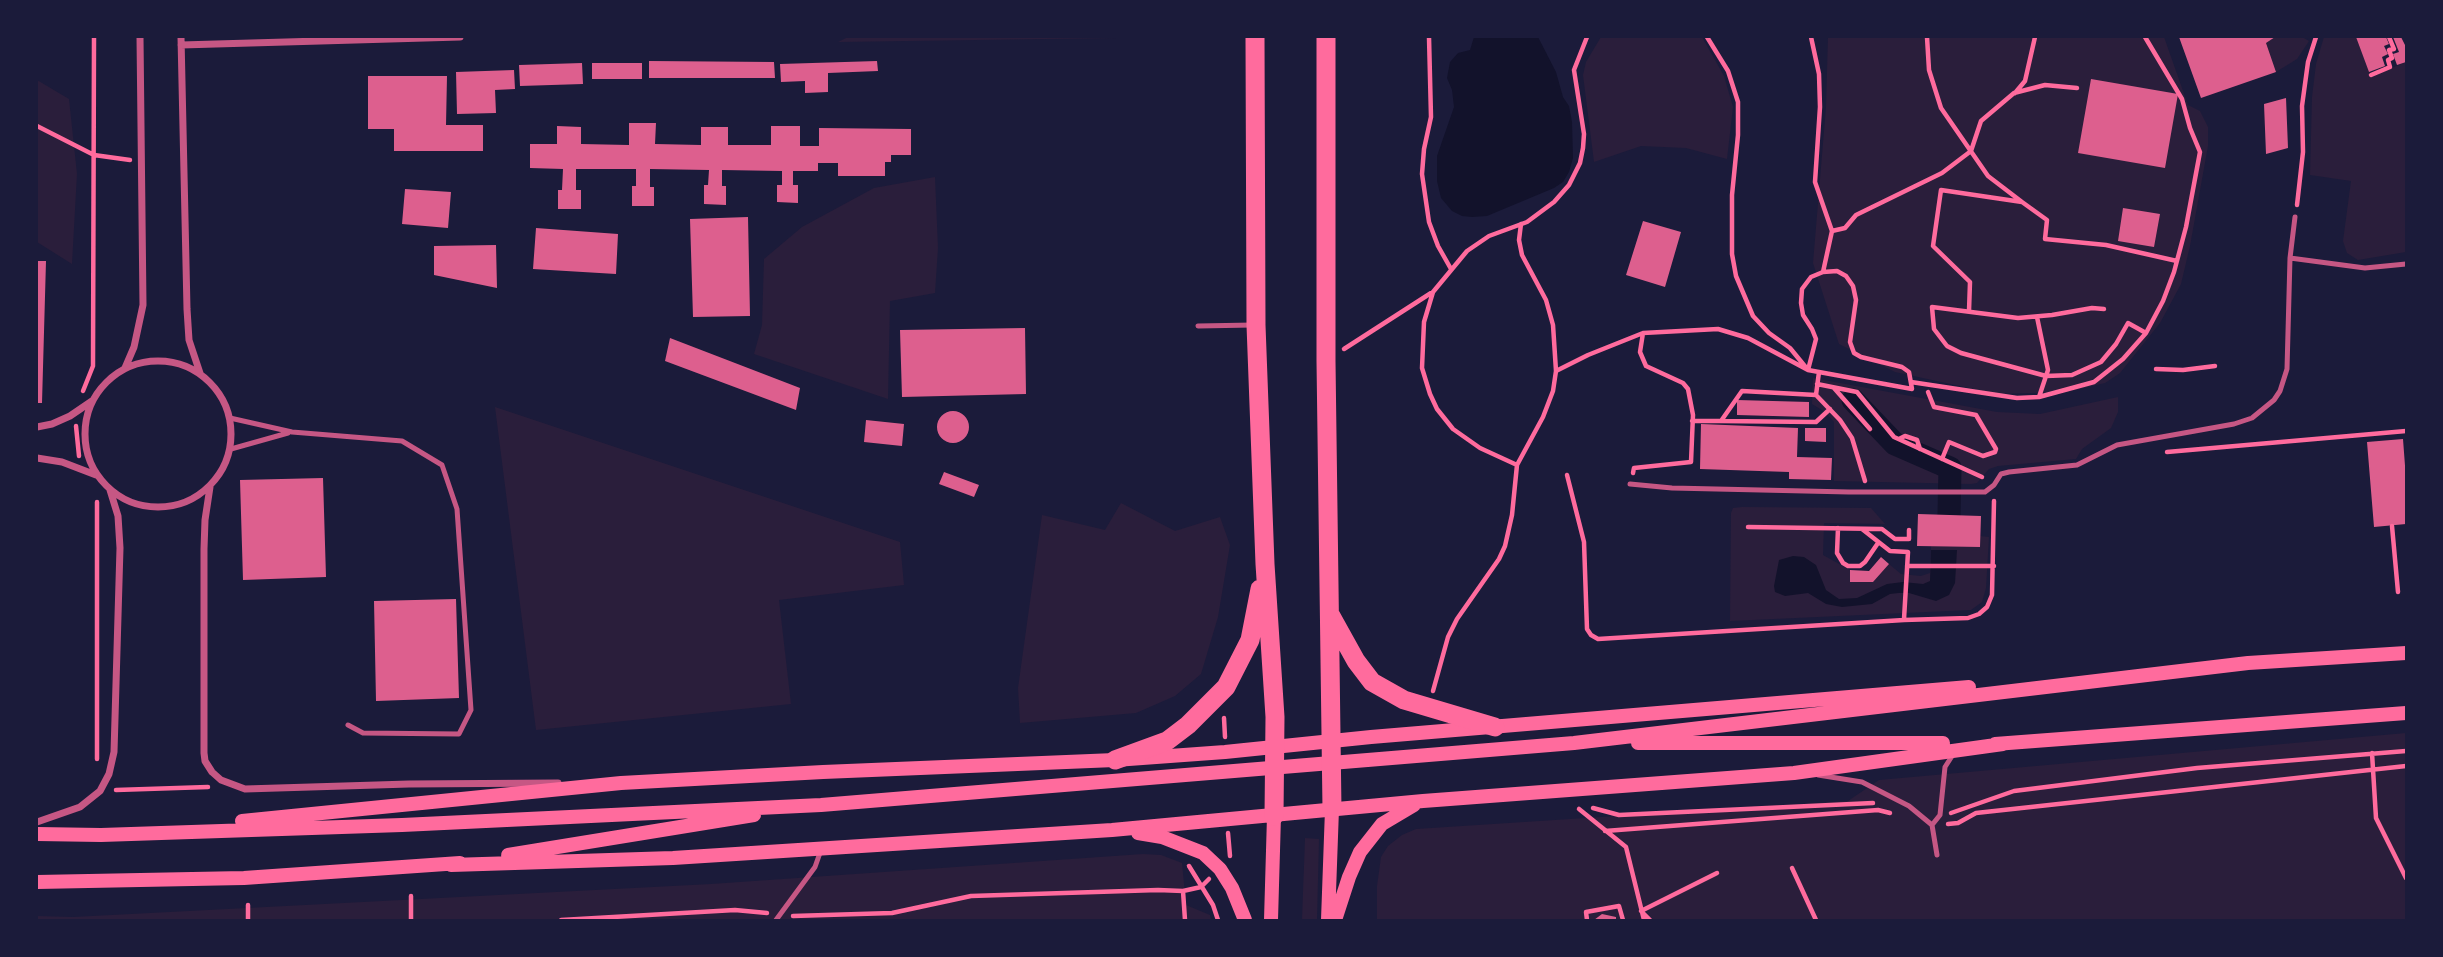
<!DOCTYPE html>
<style>
body{margin:0}
#map{position:relative;width:2443px;height:957px;overflow:hidden;background:#1b1b3a;font-family:Manrope,sans-serif}
canvas{display:block}
.frame{position:absolute;inset:0;border:38px solid #1b1b3a;pointer-events:none}
</style>
<div id="map">
<canvas width="2443" height="957"></canvas>
<div class="frame"></div>
</div>
<script>
const ctx = document.querySelector('canvas').getContext('2d');
ctx.lineJoin = 'round';
function fillPath(path, color) { ctx.fillStyle = color; ctx.fill(path, 'evenodd'); }
const shape = rows => new Path2D(rows.map(r => 'M' + r).join(''));
function stroke(path, color, width, dash) { ctx.strokeStyle = color; ctx.lineWidth = width; ctx.lineCap = dash ? 'butt' : 'round'; ctx.setLineDash(dash || []); ctx.stroke(path); }
const green = shape([
 [848,37,1186,37,838,42],
 [1601,37,1702,37,1724,76,1733,107,1727,159,1686,148,1641,146,1594,162,1583,75,1586,62],
 [1828,37,2164,37,2188,105,2200,111,2208,127,2208,146,2190,246,2181,284,2160,323,2120,373,2105,383,2067,392,1997,394,1895,372,1839,344,1813,263,1826,107],
 [2274,37,2302,37,2309,41,2297,59,2276,72,2266,43],
 [2324,37,2356,37,2371,77,2406,62,2406,252,2358,260,2347,253,2343,241,2351,181,2310,175,2312,97,2316,64],
 [37,80,69,99,77,174,72,264,37,242],
 [935,177,938,248,935,293,890,301,888,399,754,354,762,325,764,259,802,227,874,188],
 [1813,378,1997,412,2040,414,2118,397,2118,412,2111,428,2082,449,2076,459,1998,466,1989,469,1977,483,1971,484,1834,481,1834,422,1825,412,1812,404],
 [495,407,900,542,904,585,779,600,791,704,536,730],
 [1121,503,1175,531,1220,517,1230,545,1218,617,1201,674,1175,696,1136,713,1020,723,1018,688,1042,515,1105,530],
 [1742,507,1871,508,1885,524,1824,523,1823,555,1850,570,1850,582,1873,582,1889,564,1901,574,1921,576,1930,573,1931,546,1979,547,1980,536,1989,537,1986,588,1982,602,1971,610,1730,621,1731,513,1733,508],
 [2406,733,2406,920,1377,920,1377,886,1381,857,1388,846,1402,835,1416,829,1848,801,1879,780],
 [1305,838,1319,839,1317,920,1302,920],
 [1143,854,1161,855,1182,863,1186,905,1210,915,1211,920,37,920,37,916,73,917,711,884]
]);
const water = shape([
 [1474,37,1538,37,1556,72,1563,97,1569,106,1572,122,1573,158,1569,172,1563,182,1554,188,1487,216,1472,217,1462,216,1452,211,1441,198,1437,181,1437,156,1454,107,1452,90,1447,78,1450,62,1458,53,1470,50],
 [1931,550,1957,550,1955,583,1949,595,1936,601,1909,593,1899,593,1890,594,1872,604,1842,607,1826,604,1808,593,1785,596,1775,592,1774,586,1779,560,1793,556,1804,557,1816,565,1826,590,1839,599,1857,598,1887,584,1903,582,1923,584,1930,581]
]);
const canal = shape([
 [1853,400,1895,444,1950,468,1949,515]
]);
const building = shape([
 [2179,37,2275,37,2266,43,2276,72,2201,98],
 [2356,37,2386,37,2389,44,2384,46,2388,54,2382,57,2385,66,2369,72],
 [2393,37,2401,37,2406,47,2406,62,2397,65,2393,54,2399,52],
 [649,61,774,62,775,78,649,78],
 [877,61,878,71,828,73,828,92,805,93,805,81,781,82,780,64],
 [582,63,583,84,520,86,519,65],
 [592,63,642,63,642,79,592,79],
 [514,70,515,89,495,90,496,113,457,114,456,72],
 [368,76,447,76,446,125,483,125,483,151,394,151,394,129,368,129],
 [2091,79,2178,94,2165,168,2078,153],
 [2286,98,2288,148,2266,154,2264,104],
 [629,123,656,123,655,144,701,145,701,127,728,127,728,145,771,145,771,126,800,126,800,146,819,146,819,128,911,129,911,155,891,155,891,162,885,162,885,176,838,176,838,163,818,163,818,171,793,171,793,185,798,185,798,203,777,202,777,185,782,185,782,171,722,170,722,186,726,186,726,205,704,204,704,185,708,185,709,170,650,169,650,187,654,187,654,206,632,206,632,186,636,186,636,169,576,169,576,190,581,190,581,209,558,209,558,190,562,190,563,169,530,168,530,144,557,144,557,126,581,127,581,144,629,145],
 [405,189,451,192,448,228,402,224],
 [2123,208,2160,214,2154,247,2118,241],
 [748,217,750,316,693,317,690,219],
 [1643,221,1681,232,1665,287,1626,275],
 [536,228,618,234,616,274,533,269],
 [496,245,497,288,434,275,434,246],
 [37,261,46,261,42,403,37,403],
 [1025,328,1026,394,902,397,900,330],
 [670,338,800,388,796,410,665,361],
 [1737,400,1809,402,1809,417,1737,415],
 '937 427a16 16 0 1 1 32 0a16 16 0 1 1-32 0Z',
 [866,420,904,424,902,446,864,442],
 [1701,424,1798,428,1797,457,1832,458,1831,480,1789,479,1789,472,1700,469],
 [1805,428,1826,428,1826,442,1805,441],
 [2403,439,2406,479,2406,524,2374,527,2367,442],
 [944,472,979,485,974,497,939,484],
 [323,478,326,577,243,580,240,480],
 [1918,514,1981,516,1980,547,1917,546],
 [1881,557,1889,564,1873,582,1850,582,1850,570,1869,571],
 [456,599,459,698,376,701,374,601],
 [1602,914,1616,917,1616,920,1594,920]
]);
const path = shape([
 [1429,37,1431,117,1424,149,1422,174,1429,222,1438,246,1451,269],
 [1811,37,1819,74,1820,107,1815,182,1832,231,1823,272],
 [1927,37,1929,70,1941,108,1988,176,2022,202],
 [2371,75,2390,67,2388,60,2392,58,2389,50,2394,49,2389,37],
 [2015,93,2025,81,2035,37],
 [37,126,94,155,130,160],
 [2297,205,2303,152,2302,106,2308,62,2316,37],
 [1832,231,1845,228,1856,215,1942,173,1971,151,1981,121,2014,93,2045,85,2077,88],
 [2104,309,2092,308,2052,315,2018,318,1932,307,1934,329,1947,346,1961,353,2046,376,2072,375,2101,362,2116,344,2128,323,2146,333],
 [1969,311,1970,282,1933,246,1941,190,2022,202,2047,220,2045,239,2106,245,2177,261],
 [2037,317,2048,370,2039,397],
 [1344,349,1431,293],
 [2156,369,2183,370,2215,366],
 [1556,371,1588,355,1643,333,1718,329,1748,338,1808,370,1816,339,1812,329,1803,315,1801,303,1802,289,1811,277,1823,272,1837,271,1846,276,1853,286,1856,300,1850,342,1854,353,1861,357,1902,367,1909,372,1912,389,1808,370,1790,348,1769,333,1753,316,1736,276,1732,254,1732,195,1738,135,1738,102,1728,71,1707,37],
 [1911,382,2017,398,2039,397,2094,382,2123,359,2146,333,2163,301,2174,272,2186,227,2200,152,2190,128,2182,99,2145,37],
 [1817,384,1857,392,1894,437,1982,477],
 [1834,388,1870,429],
 [83,391,93,366,94,37],
 [1928,392,1934,407,1976,415,1996,449,1995,452,1983,456,1949,442,1942,459],
 [1816,395,1819,372],
 [1692,421,1721,421,1742,391,1816,395,1840,420,1852,438,1865,481],
 [1721,421,1816,422,1830,409],
 [76,426,79,456],
 [1899,439,1905,436,1917,440,1920,449],
 [2167,452,2406,431],
 [1517,465,1480,448,1453,429,1437,409,1430,394,1422,368,1424,322,1433,292,1467,251,1489,236,1527,222,1554,202,1569,185,1580,163,1583,148,1584,134,1574,70,1587,37],
 [1633,473,1634,468,1691,462,1693,415,1688,389,1683,383,1646,366,1640,352,1643,333],
 [1567,475,1584,542,1587,629,1591,635,1598,639,1904,620,1968,618,1979,614,1987,607,1992,595,1994,501],
 [97,502,97,759],
 [2392,526,2398,592],
 [1748,527,1882,529,1895,539,1909,539,1909,530],
 [1838,528,1837,553,1843,563,1848,566,1860,566,1865,562,1878,543],
 [1862,529,1890,551,1908,552,1904,619],
 [1907,566,1994,566],
 [1433,691,1448,637,1457,619,1499,559,1505,546,1512,515,1517,465,1543,417,1553,391,1556,371,1553,325,1546,300,1522,255,1519,240,1521,224],
 [1224,718,1225,737],
 [2372,753,2376,818,2406,878],
 [116,790,208,787],
 [1593,808,1619,815,1873,803],
 [1579,809,1626,847,1644,920],
 [1951,813,2014,791,2197,768,2406,751],
 [1948,824,1958,823,1976,813,2406,766],
 [1605,831,1878,810,1890,813],
 [1228,833,1230,856],
 [1189,866,1213,905,1218,920],
 [1792,868,1816,920],
 [1183,891,1185,920],
 [411,896,411,920],
 [248,905,248,920],
 [793,916,892,913,971,896,1158,890,1183,891,1201,887,1209,879],
 [561,920,735,910,767,913],
 [1587,920,1586,912,1619,906,1623,920],
 [1650,920,1641,911,1717,873]
]);
const service = shape([
 [2290,258,2365,268,2406,264],
 [1198,326,1253,325],
 [230,418,292,432,402,441,442,465,457,509,471,710,459,734,363,733,348,725],
 [231,449,288,433],
 [1630,484,1672,488,1849,492,1985,492,1994,485,2001,474,2009,472,2077,465,2117,445,2234,424,2252,418,2274,400,2280,391,2287,369,2290,258,2295,217],
 [1818,775,1862,782,1909,806,1932,825,1937,855],
 [1932,825,1940,815,1945,767,1954,753],
 [776,920,815,867,821,850]
]);
const minor = shape([
 [181,37,187,309,189,340,200,373],
 [181,45,460,37],
 '85 434a73 73 0 1 1 146 0a73 73 0 1 1-146 0Z',
 [125,368,134,347,143,305,140,37],
 [37,427,52,424,70,416,92,401],
 [37,458,62,462,96,475],
 [210,487,205,520,204,549,204,753,205,761,212,772,221,780,245,789,409,784,558,783],
 [37,822,80,807,100,791,109,774,114,752,120,548,118,516,110,490]
]);
const secondary = shape([
 [1638,743,1943,743],
 [1995,744,2406,713],
 [242,821,621,783,823,772,1115,760,1225,752,1371,737,1969,687],
 [1138,833,1162,837,1203,853,1220,869,1232,888,1245,920],
 [37,834,101,835,402,825,821,805,1574,743,2248,663,2406,653],
 [508,855,754,815],
 [451,865,673,858,1112,830,1423,801,1794,773,2003,744],
 [37,882,244,878,460,863],
 [1271,920,1274,816],
 [1328,920,1332,809],
 [1335,920,1349,877,1360,852,1382,824,1414,805]
]);
const trunk = shape([
 [1255,37,1256,325,1265,564,1275,717,1274,816],
 [1326,37,1326,361,1332,809],
 [1331,616,1356,661,1372,682,1404,700,1495,727],
 [1115,760,1167,741,1188,725,1226,687,1250,640,1260,589]
]);
fillPath(green, '#2a1e3b');
fillPath(water, '#12122b');
stroke(canal, '#12122b', 23);
fillPath(building, '#dd5f8e');
stroke(path, '#ff6b9d', 4.5);
stroke(service, '#c65784', 5);
stroke(minor, '#c65784', 7);
stroke(secondary, '#ff6b9d', 14);
stroke(trunk, '#ff6b9d', 19);
</script>
